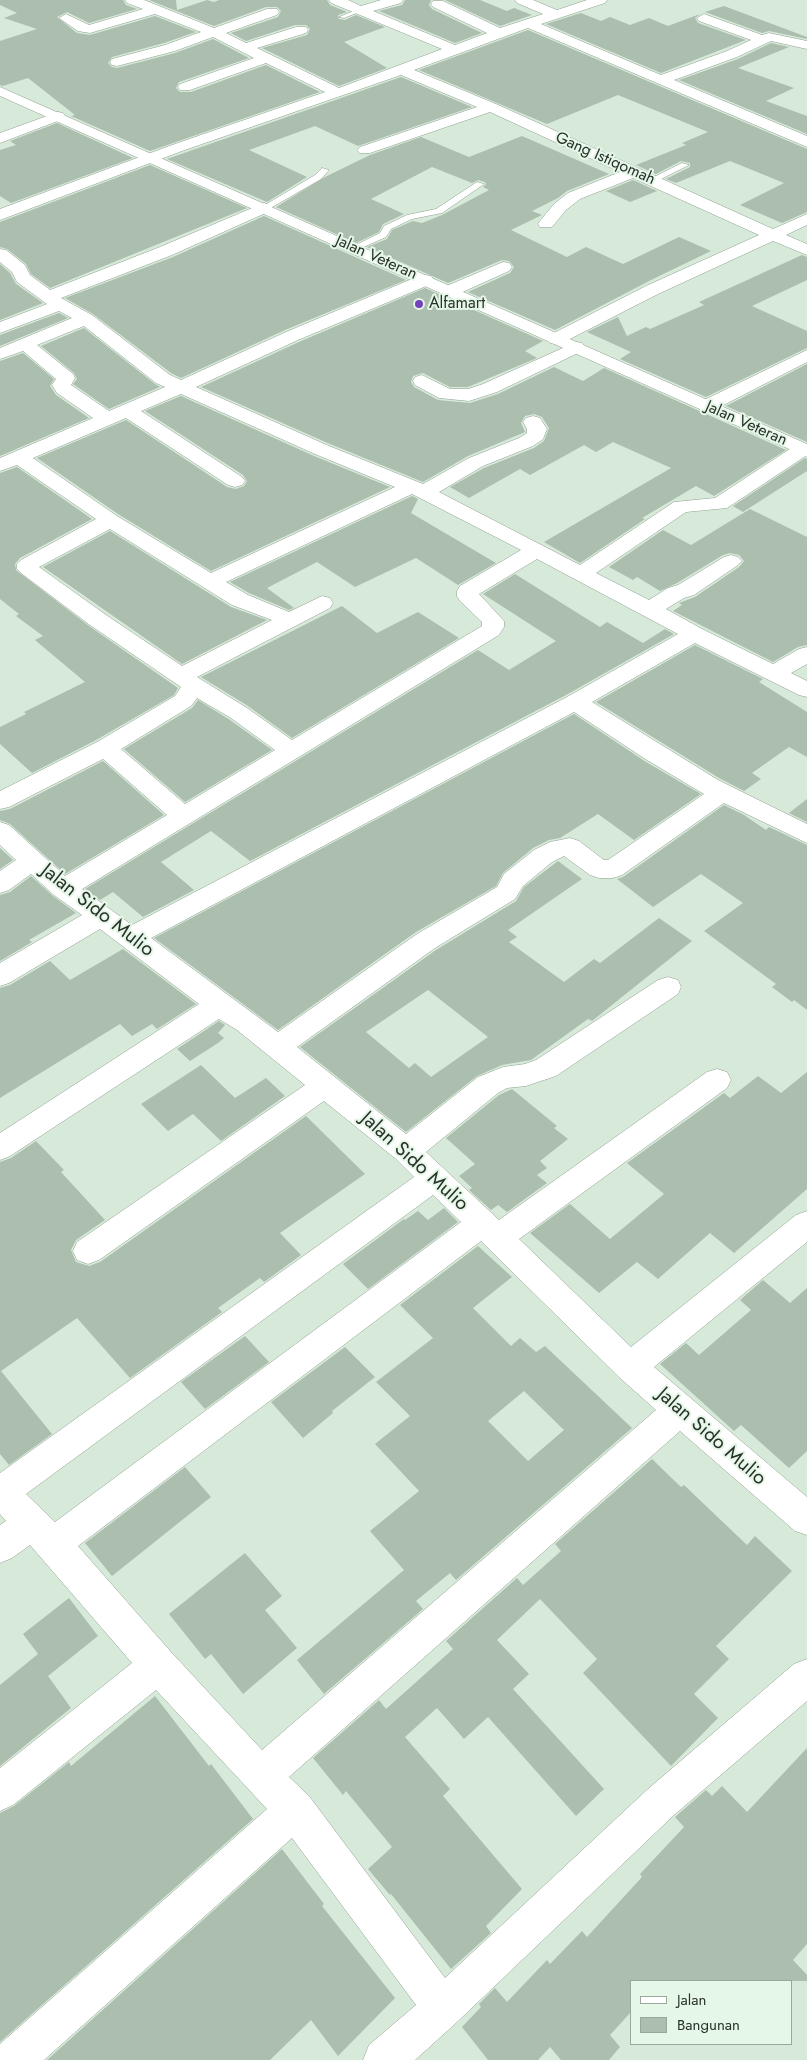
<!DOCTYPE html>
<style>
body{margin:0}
#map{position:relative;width:807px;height:2060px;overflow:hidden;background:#d7eada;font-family:Jost,sans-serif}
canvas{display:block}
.legend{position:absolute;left:630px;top:1980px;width:162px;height:65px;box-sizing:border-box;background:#e5f7e7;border:1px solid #9aa89c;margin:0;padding:6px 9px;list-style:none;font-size:15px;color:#2a312b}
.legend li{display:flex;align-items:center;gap:10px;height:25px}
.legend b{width:25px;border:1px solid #9aa89c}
</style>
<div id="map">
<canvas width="807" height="2060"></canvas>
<ul class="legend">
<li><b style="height:6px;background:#fff"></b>Jalan</li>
<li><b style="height:14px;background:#acbeae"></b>Bangunan</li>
</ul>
</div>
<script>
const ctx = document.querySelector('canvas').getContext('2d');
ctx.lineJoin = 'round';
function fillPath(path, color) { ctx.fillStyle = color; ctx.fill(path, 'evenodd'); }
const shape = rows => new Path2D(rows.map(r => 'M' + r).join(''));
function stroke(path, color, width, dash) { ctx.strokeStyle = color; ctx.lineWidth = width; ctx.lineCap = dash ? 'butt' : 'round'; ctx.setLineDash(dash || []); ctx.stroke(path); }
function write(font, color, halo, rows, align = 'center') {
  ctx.font = font + ' Jost,sans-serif'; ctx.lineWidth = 4; ctx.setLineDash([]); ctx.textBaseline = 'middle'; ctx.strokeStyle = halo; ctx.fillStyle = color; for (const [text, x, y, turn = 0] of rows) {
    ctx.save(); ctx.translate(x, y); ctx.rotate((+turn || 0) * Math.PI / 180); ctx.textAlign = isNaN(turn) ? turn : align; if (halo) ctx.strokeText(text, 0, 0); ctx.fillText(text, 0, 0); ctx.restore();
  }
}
const building = shape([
 [0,0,123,0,126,5,137,9,89,23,67,12,57,17,77,33,90,35,155,16,196,32,164,43,112,57,108,63,112,67,117,68,175,53,213,39,249,58,179,82,176,88,180,92,191,92,266,65,320,92,150,151,71,116,75,115,28,78,3,86,0,85,0,41,37,29,4,18,17,13,0,5],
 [149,0,176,0,177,10,207,0,214,2,219,0,327,0,330,5,347,12,338,15,339,19,345,20,356,15,385,27,344,42,387,68,339,86,262,48,307,35,310,29,306,25,295,25,246,41,231,33,278,17,281,11,277,7,266,7,214,26],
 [405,0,431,0,429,5,432,9,482,33,455,43,379,11,402,5],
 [445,0,480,0,507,11,514,8,532,15,500,26],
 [724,6,807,37,807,39,769,31,762,33,705,12],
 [581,13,601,21,610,17,630,25,649,18,668,26,700,14,695,18,698,23,746,40,661,73,546,24],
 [528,30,807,149,807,212,782,223,740,205,784,183,730,161,676,183,666,179,690,167,690,163,681,161,656,174,636,165,686,145,682,143,708,132,618,95,547,124,419,70],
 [771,43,789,47,738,68,794,88,766,101,807,116,807,134,679,80,738,59],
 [401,77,472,107,358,146,315,126,249,150,307,177,267,202,167,159],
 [57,123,133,158,11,203,0,196,0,150,16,145,10,141],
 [522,136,609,174,567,191,558,198,532,211,542,215,511,230,567,257,586,247,623,264,679,237,711,251,651,280,555,330,468,292,510,273,514,267,509,261,502,260,448,283,367,247,387,239,392,230,413,221,422,223,442,215,489,190,483,187,486,184,485,182,478,180,472,183,432,167,371,199,404,214,383,224,379,232,356,243,276,207,325,177,370,155,421,137,469,157],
 [150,165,247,208,50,288,31,274,26,264,7,249,0,247,0,222],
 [633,180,657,191,630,202,606,191],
 [264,216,406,280,285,330,181,378,171,373,93,314,65,298,173,257],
 [802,255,807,257,807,280,752,306,807,331,807,348,706,397,620,359,631,352,587,332,618,317,627,336,646,327,650,329,704,305,699,302],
 [0,264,10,273,16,284,43,303,0,320],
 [425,288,543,341,525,351,537,358,468,387,450,387,423,373,413,376,411,382,414,387,438,400,470,403,498,394,554,367,583,381,604,368,786,450,714,496,696,486,642,518,645,519,580,563,544,542,671,468,613,442,596,452,584,445,530,475,520,469,469,498,450,487,484,468,534,448,544,441,549,428,542,417,534,414,525,416,521,423,525,432,468,456,423,482,330,444,201,387,299,342],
 [59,313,68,318,0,346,0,335],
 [84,328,155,384,160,387,109,409,73,384,77,379,74,373,41,346],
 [23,353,54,379,50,386,56,395,89,418,0,456,0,361],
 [807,364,807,442,726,406],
 [181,396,314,456,390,487,211,571,118,514,37,458,126,420,227,487,236,489,244,486,247,481,243,475,145,411],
 [805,458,807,459,807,471,743,512,733,506],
 [17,467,92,519,20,558,15,564,16,570,89,626,178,688,174,695,96,740,32,773,0,744,0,727,26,714,24,712,85,682,35,640,43,636,16,616,19,614,0,599,0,473],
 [412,496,418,499,411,513,496,563,458,585,416,558,355,587,317,562,267,588,294,608,289,610,249,593,230,582],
 [750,509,807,537,807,645,798,647,773,662,673,611,682,605,679,603,695,597,739,567,744,561,739,555,730,553,723,555,677,583,660,591,637,577,633,580,609,567,663,530,691,545],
 [110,531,231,607,267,620,182,664,43,567],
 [515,574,600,627,607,622,643,643,665,629,674,634,566,695,250,861,211,831,161,862,194,890,143,917,113,892,100,900,85,889,478,650,509,670,556,641,483,594],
 [342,606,377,633,418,612,459,638,292,738,248,706,201,677],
 [695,645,763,679,759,682,807,712,807,757,789,747,752,773,761,779,744,791,719,778,596,702],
 [198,700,230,720,272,750,185,802,124,749,192,708],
 [574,714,646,762,701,794,634,840,598,814,560,838,549,840,533,848,503,873,496,886,416,932,278,1030,154,938],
 [103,761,164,815,65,874,10,824,0,820,0,811,10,809],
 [807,799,807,822,789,813],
 [724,805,744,815,766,830,769,827,807,845,807,1010,794,1000,792,1002,772,987,776,984,704,931,743,903,701,874,653,907,617,879,623,877],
 [0,848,13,860,0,869],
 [558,861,582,879,508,930,517,937,509,942,564,982,594,959,600,963,659,918,692,941,592,1021,588,1019,531,1060,502,1065,477,1076,406,1132,300,1047,436,950,516,901,524,887],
 [428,990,488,1037,431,1077,415,1063,409,1068,366,1032],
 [31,876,53,896,76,913,29,940,32,942,0,961,0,895,10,892],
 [123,949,196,1004,157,1029,152,1024,132,1036,120,1024,0,1098,0,988,10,985,50,961,70,980],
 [219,1021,225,1025,218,1033,224,1038,218,1043,190,1061,177,1049],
 [201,1065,235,1098,266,1078,285,1096,221,1141,193,1114,168,1131,141,1104],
 [807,1072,807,1189,734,1253,710,1233,658,1279,637,1262,599,1293,530,1233,570,1204,610,1239,664,1194,627,1163,724,1093,730,1098,758,1076,781,1093],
 [512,1089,557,1126,554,1128,568,1139,540,1161,547,1168,537,1175,547,1183,507,1212,498,1205,491,1210,469,1190,472,1188,459,1176,475,1164,446,1138,499,1095],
 [306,1116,365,1174,280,1233,301,1255,264,1282,260,1278,218,1308,222,1312,130,1378,77,1318,1,1371,52,1434,9,1465,0,1454,0,1162,11,1158,36,1141,64,1170,61,1172,105,1220,76,1240,71,1250,76,1262,89,1266,100,1262],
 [444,1208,458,1222,368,1289,343,1264,404,1219,405,1220,418,1211,428,1220],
 [478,1246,512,1277,473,1308,511,1346,520,1338,536,1352,545,1346,632,1428,456,1580,450,1573,416,1601,423,1609,324,1694,297,1660,404,1570,370,1531,419,1491,375,1444,410,1416,376,1382,433,1338,400,1305],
 [524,1391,564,1430,528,1461,488,1421],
 [763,1280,790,1303,807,1288,807,1451,789,1468,741,1425,734,1431,660,1364,686,1343,699,1355,751,1310,740,1300],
 [245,1336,269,1362,205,1409,181,1382],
 [345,1347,375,1377,332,1411,333,1413,303,1438,271,1402],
 [652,1459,681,1487,684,1485,747,1545,755,1536,792,1571,716,1646,729,1659,694,1694,718,1718,671,1766,583,1673,597,1659,540,1599,497,1640,529,1674,513,1689,604,1789,576,1816,488,1717,464,1739,437,1708,405,1737,450,1789,443,1796,522,1889,486,1926,491,1933,451,1969,391,1894,390,1895,368,1869,392,1847,346,1791,343,1795,313,1758,379,1700,386,1709,453,1649,446,1641,517,1578,523,1585,561,1551,555,1544],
 [185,1467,211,1497,112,1576,85,1543],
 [245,1553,282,1596,265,1610,297,1648,243,1694,211,1654,205,1659,169,1614],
 [69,1598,98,1636,48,1676,71,1708,0,1766,0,1685,38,1654,23,1634],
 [155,1696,209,1766,211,1764,253,1819,0,2042,0,1813,14,1806,69,1762,71,1766],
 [807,1748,807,1944,793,1960,807,1975,807,1981,631,1981,631,2012,610,2035,620,2047,609,2060,561,2060,550,2047,538,2060,488,2060,462,2027,481,2007,479,2004,495,1988,507,2002,547,1960,550,1964,582,1931,587,1937,642,1877,640,1874,684,1827,675,1817,706,1790,712,1796,722,1786,747,1812],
 [282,1849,324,1904,322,1906,395,1998,338,2056,311,2020,270,2060,47,2060]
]);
const lane = shape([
 [359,9,364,10,344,18,339,17,359,9],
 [682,163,689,165,655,182,648,180,682,163],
 [322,168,329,170,321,179,267,210,260,208,315,175,322,168],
 [477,182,484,184,442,213,412,219,391,229,386,237,357,250,350,248,380,233,384,226,407,215,436,209,477,182]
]);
const street = shape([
 [125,0,144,0,214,28,267,9,277,9,279,12,277,15,226,33,246,43,296,27,306,27,308,30,306,33,257,48,339,88,442,49,331,3,329,0,348,0,361,6,381,0,403,0,401,3,373,11,455,45,487,33,433,7,431,4,433,1,443,1,500,28,543,14,517,3,515,0,533,0,557,10,587,0,607,0,605,3,541,24,661,75,727,51,751,40,699,21,697,18,704,14,762,35,769,33,807,41,807,49,771,41,737,57,674,80,807,136,807,147,528,28,414,70,496,104,773,229,807,214,807,225,786,235,807,244,807,255,773,241,658,294,562,343,556,344,550,343,547,339,550,335,646,286,759,235,633,178,580,199,566,210,552,227,540,227,538,224,540,221,554,204,568,193,620,172,490,112,370,153,360,153,357,150,360,147,477,107,401,75,182,151,0,220,0,209,172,145,325,92,266,63,190,90,180,90,178,87,180,84,254,58,213,37,175,51,117,66,112,65,110,62,112,59,165,45,201,32,155,14,90,33,78,31,59,18,66,14,89,25,143,9,127,3,125,0],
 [58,112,63,113,65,116,63,119,0,143,0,133,58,112],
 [264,203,270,205,272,208,270,211,172,255,61,298,92,315,170,375,181,380,286,332,419,276,425,275,431,276,434,280,431,284,298,340,196,387,329,446,423,484,469,458,519,438,527,433,527,429,523,422,526,418,533,416,540,418,547,429,543,439,533,446,483,466,439,492,580,565,674,502,715,498,796,445,807,444,807,455,727,508,686,512,596,573,649,600,668,588,678,585,724,557,731,555,738,557,742,561,738,565,694,595,684,598,666,609,702,629,773,664,799,649,807,647,807,664,791,673,807,681,807,697,799,695,695,643,592,702,718,780,807,824,807,843,724,803,622,875,613,878,599,878,590,875,564,856,552,862,523,886,515,899,435,948,297,1047,406,1134,478,1077,503,1067,525,1064,536,1060,658,980,668,977,678,980,681,987,678,994,556,1076,526,1086,507,1088,498,1093,426,1152,499,1220,707,1072,717,1069,727,1072,731,1080,727,1088,519,1239,631,1347,796,1215,807,1211,807,1242,654,1367,807,1497,807,1535,795,1531,680,1431,289,1777,309,1796,445,1978,648,1789,794,1664,807,1659,807,1701,674,1815,457,2022,415,2060,363,2060,369,2045,416,2005,292,1838,44,2060,0,2060,0,2044,267,1809,156,1690,13,1805,0,1811,0,1768,132,1663,30,1545,12,1558,0,1563,0,1525,6,1521,0,1514,0,1473,414,1177,396,1159,324,1101,99,1260,88,1264,77,1260,73,1251,77,1242,305,1085,237,1030,219,1019,10,1156,0,1160,0,1133,199,1004,100,929,9,983,0,986,0,963,82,915,54,895,31,874,9,890,0,893,0,871,16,860,0,845,0,822,9,825,65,876,167,815,103,759,9,807,0,809,0,791,97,742,175,696,181,687,90,625,21,573,17,569,17,564,21,560,96,519,17,465,0,471,0,458,93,418,57,393,52,385,56,379,23,351,0,359,0,348,72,318,59,311,0,333,0,322,47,304,17,282,12,272,0,262,0,249,6,250,25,265,30,275,50,290,160,247,264,203],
 [84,326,156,383,165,387,109,411,71,385,75,378,73,374,37,345,84,326],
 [181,394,315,454,395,487,211,573,117,516,33,458,126,418,228,485,235,487,242,485,245,481,242,477,141,411,181,394],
 [412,494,521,550,460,586,457,591,457,596,460,601,482,622,482,626,292,740,247,708,197,677,330,608,333,603,330,598,322,596,289,612,248,595,226,582,412,494],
 [110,529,232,605,272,620,182,666,106,615,39,567,110,529],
 [537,559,678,634,567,697,132,925,82,889,499,635,504,627,504,621,479,594,537,559],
 [197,698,231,718,275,750,185,804,121,749,191,706,197,698],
 [574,712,647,760,704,794,608,860,604,860,579,841,570,838,550,842,534,850,504,874,497,887,417,934,278,1032,151,938,574,712],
 [433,1195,461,1222,55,1522,26,1494,433,1195],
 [481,1241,619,1377,656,1410,262,1750,171,1652,78,1546,481,1241],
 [503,262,509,263,512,267,509,271,456,295,450,296,444,295,441,291,444,287,503,262],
 [576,342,582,343,585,347,582,351,497,392,469,401,439,398,415,385,413,381,415,377,422,375,450,389,468,389,483,384,576,342],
 [807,350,807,362,714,410,707,412,700,410,698,406,700,402,807,350]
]);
const primary = shape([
 [0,87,807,444,807,457,0,96,0,87]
]);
const markers = [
 [419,304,5,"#7342ba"]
];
const farStreetnames = [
 ["Gang Istiqomah",605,159,24],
 ["Jalan Veteran",376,258,24],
 ["Jalan Veteran",746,424,24]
];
const farPoinames = [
 ["Alfamart",429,304]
];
const streetNames = [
 ["Jalan Sido Mulio",97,911,38],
 ["Jalan Sido Mulio",414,1162,42],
 ["Jalan Sido Mulio",711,1437,41]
];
fillPath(building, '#acbeae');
stroke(lane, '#8e9f90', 1);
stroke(street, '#8e9f90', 1);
stroke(primary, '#8e9f90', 1);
fillPath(lane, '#fff');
fillPath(street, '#fff');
fillPath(primary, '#fff');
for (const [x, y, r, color] of markers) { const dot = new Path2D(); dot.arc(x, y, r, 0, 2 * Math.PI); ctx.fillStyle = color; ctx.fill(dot); stroke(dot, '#e5f7e7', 2); }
write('16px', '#2a312b', '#e5f7e7', farStreetnames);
write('16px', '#2a312b', '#e5f7e7', farPoinames, 'left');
write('20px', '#2a312b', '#e5f7e7', streetNames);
</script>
